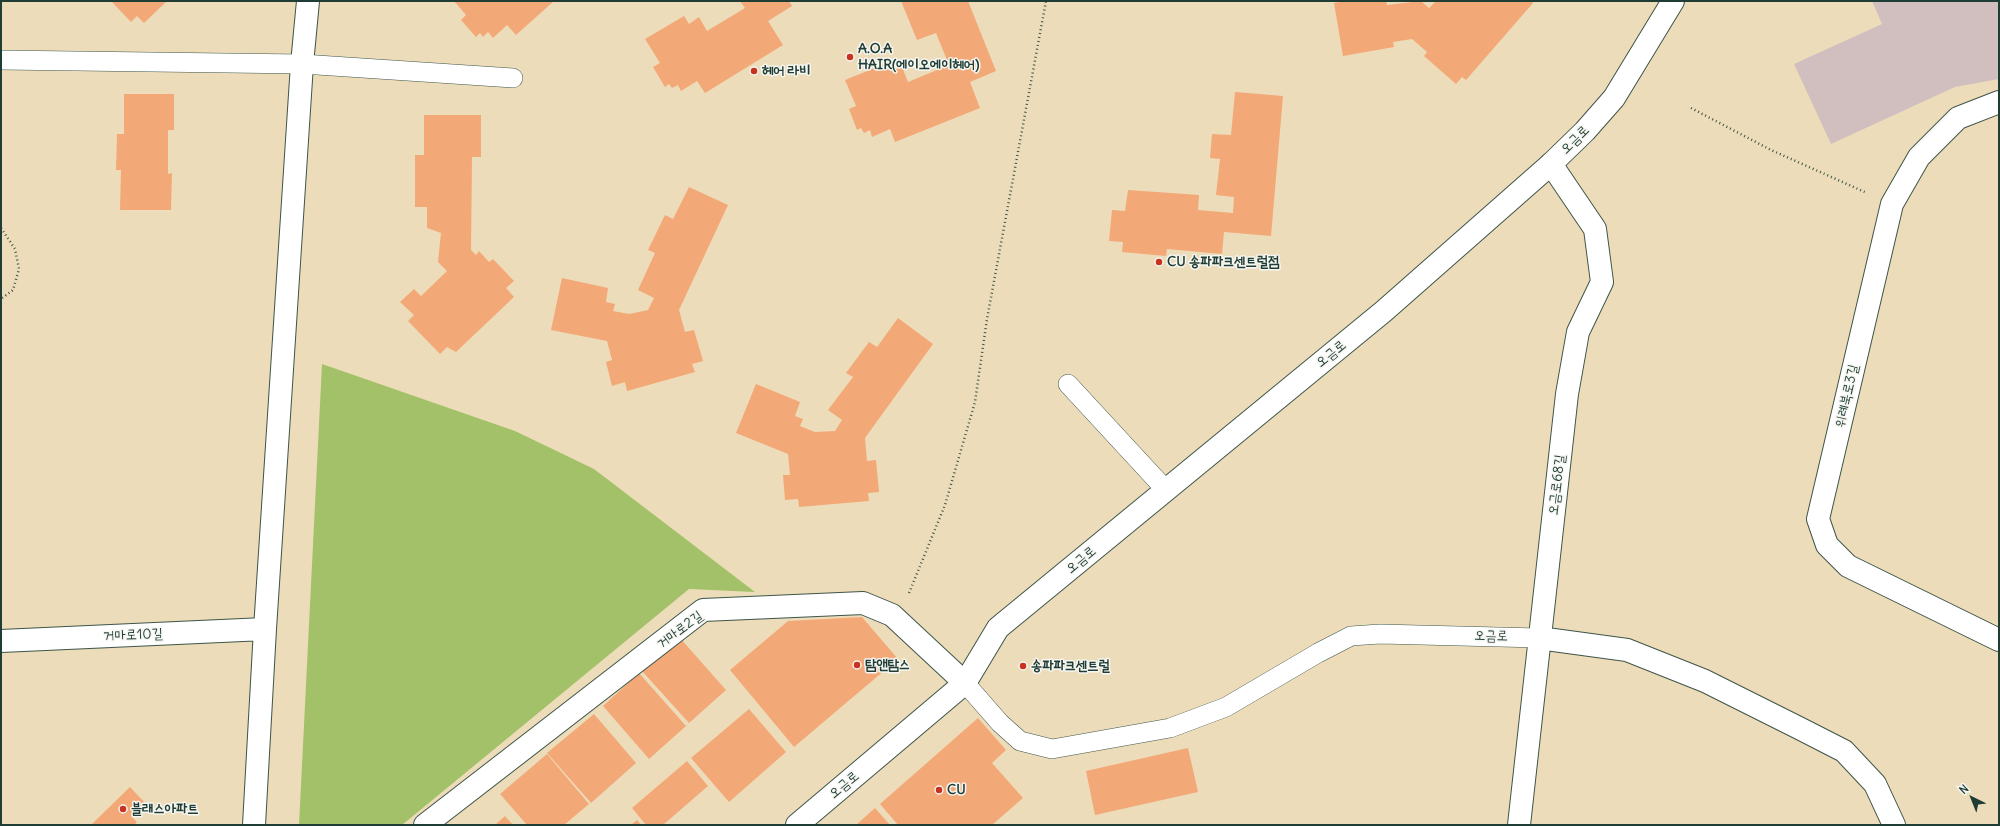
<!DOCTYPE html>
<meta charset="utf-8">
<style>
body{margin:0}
#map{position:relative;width:2000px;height:826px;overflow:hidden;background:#eddcba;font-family:Delius,sans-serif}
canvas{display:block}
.frame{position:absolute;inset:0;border:2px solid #1f3d34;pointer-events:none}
.north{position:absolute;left:1952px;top:778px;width:40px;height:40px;-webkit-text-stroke:3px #f6f6f2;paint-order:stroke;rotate:317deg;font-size:11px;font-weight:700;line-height:16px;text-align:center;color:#1f3d34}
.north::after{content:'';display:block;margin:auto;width:14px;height:18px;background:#1f3d34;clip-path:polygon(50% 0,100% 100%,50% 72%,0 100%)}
</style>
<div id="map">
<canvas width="2000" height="826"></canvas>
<div class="frame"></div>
<div class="north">N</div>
</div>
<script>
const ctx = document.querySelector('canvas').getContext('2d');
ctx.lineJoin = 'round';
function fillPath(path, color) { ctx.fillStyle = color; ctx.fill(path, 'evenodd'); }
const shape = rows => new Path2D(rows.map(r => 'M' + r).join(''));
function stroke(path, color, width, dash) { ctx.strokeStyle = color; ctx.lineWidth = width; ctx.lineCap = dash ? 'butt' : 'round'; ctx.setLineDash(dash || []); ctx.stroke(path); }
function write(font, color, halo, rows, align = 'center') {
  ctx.font = font + ' Delius,"Poor Story",sans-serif'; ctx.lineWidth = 3; ctx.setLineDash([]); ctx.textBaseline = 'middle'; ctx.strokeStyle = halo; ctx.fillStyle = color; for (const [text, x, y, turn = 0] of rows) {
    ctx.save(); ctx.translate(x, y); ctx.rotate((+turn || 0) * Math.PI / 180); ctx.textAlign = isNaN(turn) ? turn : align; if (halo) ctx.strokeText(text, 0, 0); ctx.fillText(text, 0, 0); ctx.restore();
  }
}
const industrial = shape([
 [1872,1,1999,1,1999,79,1955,87,1831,144,1794,64,1882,24]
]);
const green = shape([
 [322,364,515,431,594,469,755,592,689,589,402,825,299,825]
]);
const building = shape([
 [111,1,167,1,144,23,137,16,131,22],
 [454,1,554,1,516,35,507,25,493,38,488,32,483,37,480,33,476,37,461,20,466,15],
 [740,1,789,1,792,6,768,21,783,45,705,93,697,81,681,91,678,85,672,88,669,84,665,87,653,67,660,63,645,39,684,16,689,24,699,17,707,31,745,8],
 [901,1,968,1,996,71,970,82,980,108,895,142,890,129,872,137,870,130,864,133,861,128,857,130,849,109,856,106,845,80,887,63,891,71,902,67,908,82,949,65,936,33,917,40],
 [1345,1,1386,1,1387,5,1421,1,1429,8,1436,1,1531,1,1533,3,1466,80,1462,77,1456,84,1424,56,1427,52,1412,39,1393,42,1394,47,1343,56,1334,3],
 [1235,92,1283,96,1271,236,1224,232,1222,254,1167,249,1166,256,1122,252,1123,242,1109,241,1112,210,1125,211,1128,190,1199,195,1198,210,1233,213,1234,197,1216,195,1220,159,1210,158,1212,134,1231,135],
 [124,94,174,94,174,130,168,130,168,174,172,173,171,210,120,210,121,170,116,170,117,134,124,134],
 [424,115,481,115,481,157,472,157,471,250,476,255,479,251,489,262,493,259,514,281,506,288,514,297,456,352,447,347,440,354,408,321,414,315,400,302,414,289,421,296,447,271,438,262,441,233,427,228,427,207,415,207,415,155,424,155],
 [689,187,728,205,679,310,685,332,694,330,703,361,692,364,695,372,627,391,625,382,612,386,606,362,612,360,607,341,551,330,562,278,608,288,606,302,615,304,613,311,629,314,648,310,654,298,638,290,655,253,648,250,665,215,673,219],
 [898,318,933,344,865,438,867,461,876,460,879,492,868,493,869,501,799,507,798,499,785,500,783,475,790,475,788,454,736,433,756,384,800,402,795,416,803,419,800,426,815,432,835,431,842,420,828,410,853,377,846,373,869,342,877,347],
 [862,617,898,659,794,747,730,670,788,621],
 [680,638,726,690,689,723,642,671],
 [639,673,686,726,649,759,603,706],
 [749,709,786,752,729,802,691,758],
 [594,714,636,763,591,803,547,753],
 [978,718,1006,750,992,763,1023,798,992,825,898,825,880,804],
 [1188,748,1198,792,1095,815,1086,771],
 [547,754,589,804,564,825,527,825,500,794],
 [687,761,708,786,663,825,646,825,632,808],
 [130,787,145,803,131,816,137,822,134,825,91,825],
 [875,808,890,825,856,825],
 [505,816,513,825,495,825],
 [637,820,641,825,631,825]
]);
const path = shape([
 [1691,108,1771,150,1867,193],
 [1,228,15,249,19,269,13,290,1,299],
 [909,593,945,505,975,402,987,319,1046,1]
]);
const lane = shape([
 [1,60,302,64,513,78],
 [1068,384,1165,489],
 [965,683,1000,723,1020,741,1052,749,1170,728,1226,707,1318,653,1351,636,1380,634,1539,638]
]);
const street = shape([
 [1999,102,1958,118,1919,157,1892,204,1818,519,1827,545,1848,566,1999,640],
 [1539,638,1627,650,1705,681,1799,728,1844,751,1875,784,1894,825],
 [1,641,265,629],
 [254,825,265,629,302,64,308,1],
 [425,825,703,610,863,603,892,615,965,683],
 [1519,825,1567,394,1578,332,1602,282,1595,229,1551,164]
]);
const secondary = shape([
 [797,825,965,683,998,628,1384,311,1551,164,1585,131,1614,98,1673,1]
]);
const markers = [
 [850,57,4,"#c8321e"],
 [754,71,4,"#c8321e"],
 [1159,262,4,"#c8321e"],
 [857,665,4,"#c8321e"],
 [1023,666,4,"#c8321e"],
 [939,790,4,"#c8321e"],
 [123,809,4,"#c8321e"]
];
const poiNames = [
 ["A.O.A",858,49],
 ["HAIR(에이오에이헤어)",858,65],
 ["헤어 라비",762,71],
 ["CU 송파파크센트럴점",1167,262],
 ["탐앤탐스",865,665],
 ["송파파크센트럴",1031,666],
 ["CU",947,790],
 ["블래스아파트",131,809]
];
const streetNames = [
 ["오금로",1575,140,-45],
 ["오금로",1331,354,-39],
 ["위례북로3길",1847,396,-77],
 ["오금로68길",1557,485,-83],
 ["오금로",1081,560,-40],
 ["거마로2길",680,630,-36],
 ["거마로10길",133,635,-2],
 ["오금로",1491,636,1],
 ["오금로",844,785,-40]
];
fillPath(industrial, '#d1bfbf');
fillPath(green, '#a3c168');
fillPath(building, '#f3a877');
stroke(lane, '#3e5548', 20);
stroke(street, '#3e5548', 24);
stroke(secondary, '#3e5548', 24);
stroke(path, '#3e5548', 2.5, [1, 3]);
stroke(lane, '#fff', 19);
stroke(street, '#fff', 22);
stroke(secondary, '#fff', 22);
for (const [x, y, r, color] of markers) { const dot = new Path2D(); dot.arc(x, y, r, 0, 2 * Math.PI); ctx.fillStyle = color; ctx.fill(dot); stroke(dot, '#f6f6f2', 1.5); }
write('bold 14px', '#1f3d34', '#f6f6f2', poiNames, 'left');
write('14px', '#1f3d34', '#f6f6f2', streetNames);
</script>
